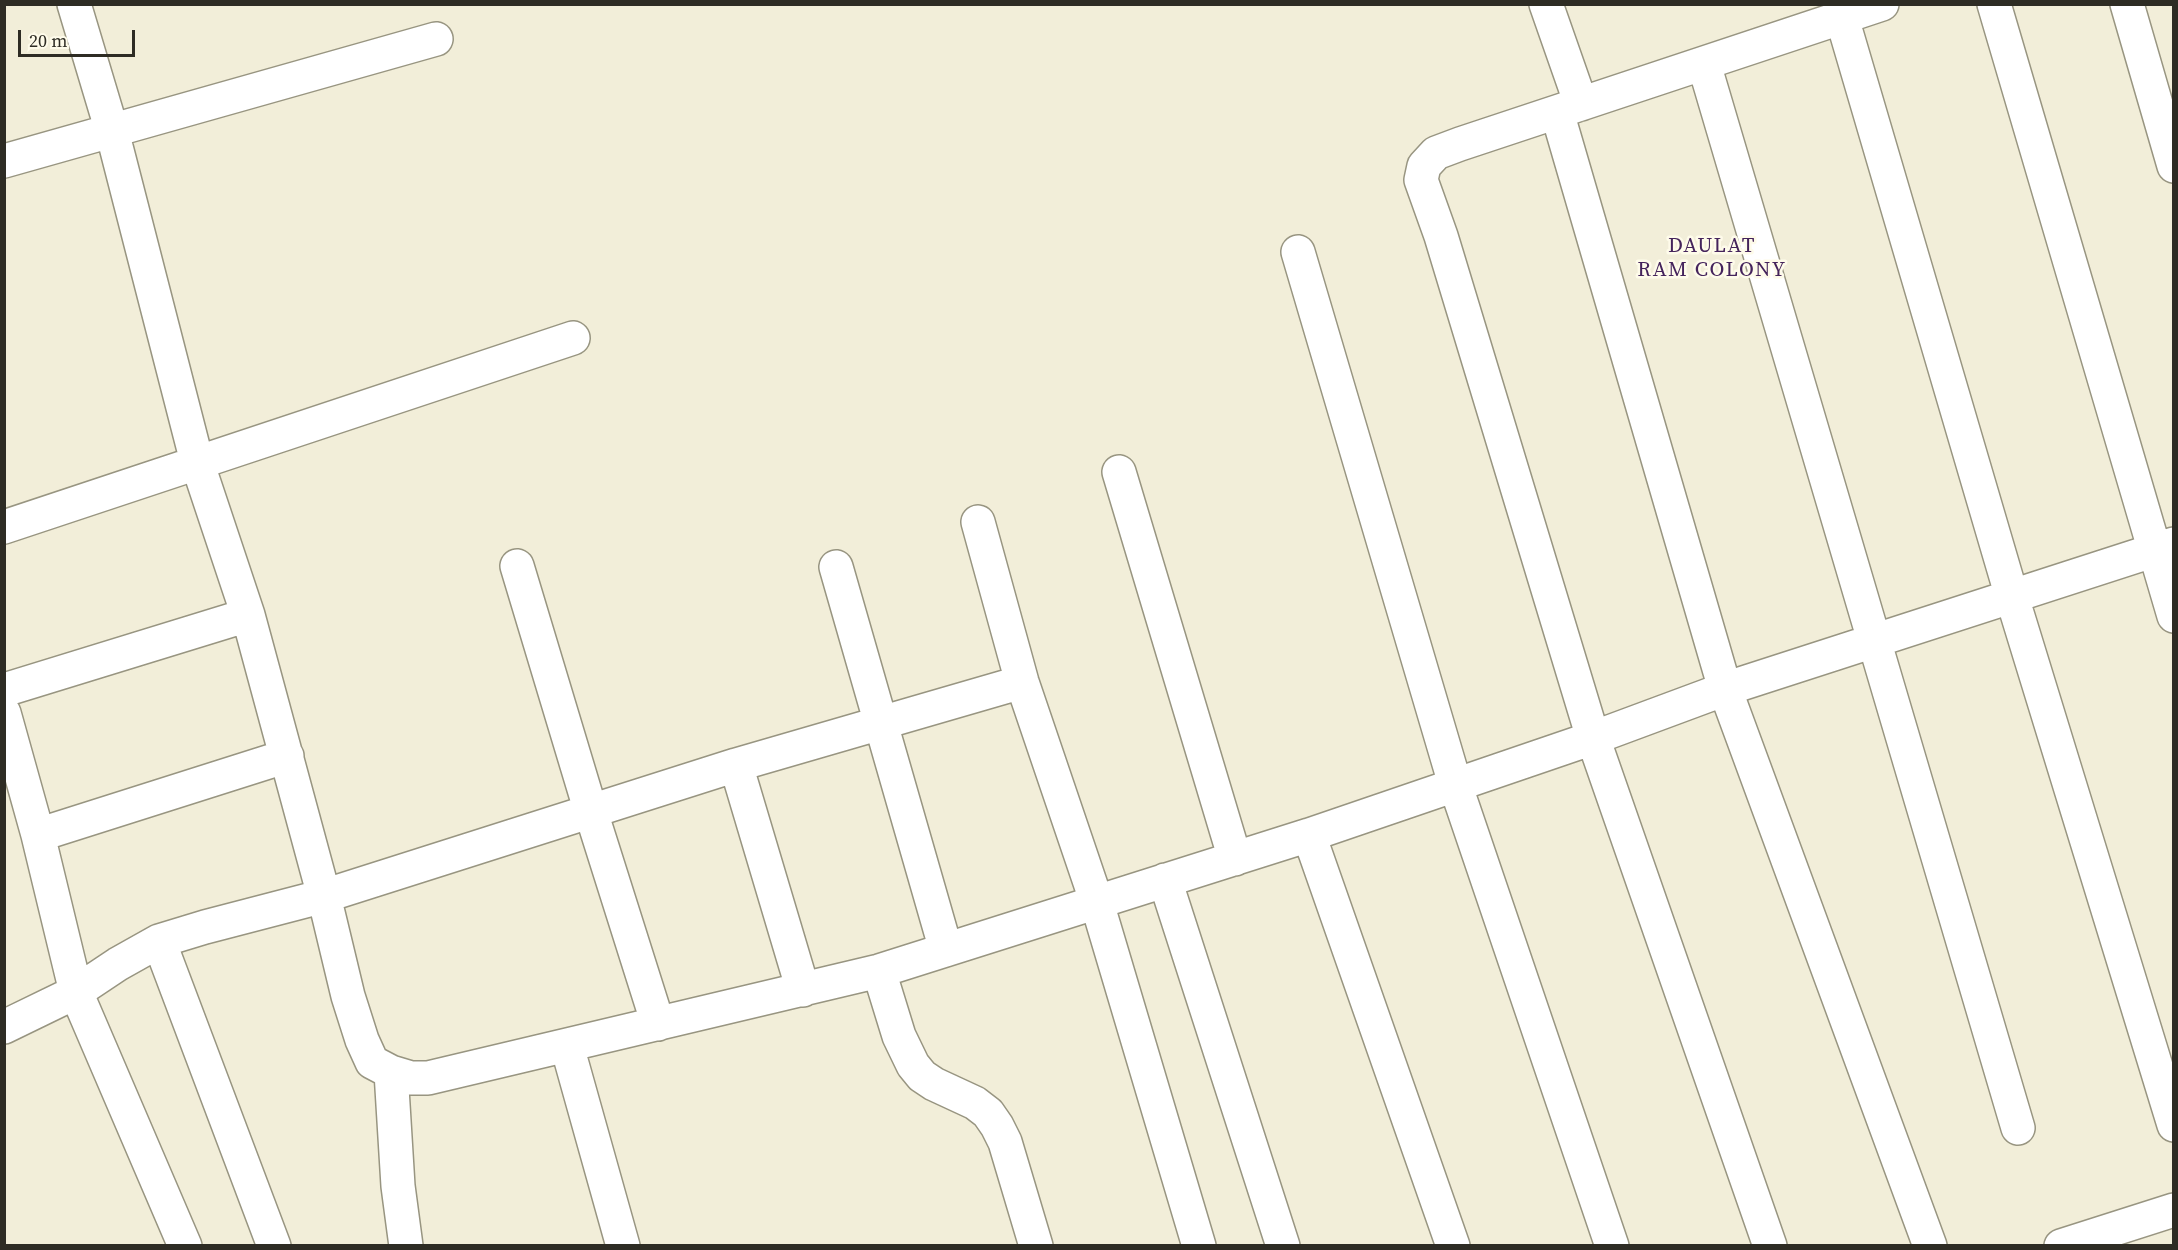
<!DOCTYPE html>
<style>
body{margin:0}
#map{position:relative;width:2178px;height:1250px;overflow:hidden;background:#f2eed9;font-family:"Source Serif 4",serif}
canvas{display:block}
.frame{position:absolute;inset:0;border:6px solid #2e2c24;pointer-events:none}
.scale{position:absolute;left:18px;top:30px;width:117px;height:27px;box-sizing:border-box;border:3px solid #2e2c24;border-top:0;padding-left:8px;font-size:18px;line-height:21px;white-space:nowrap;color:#2e2c24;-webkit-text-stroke:4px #fefbea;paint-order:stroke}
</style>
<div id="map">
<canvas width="2178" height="1250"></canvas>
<div class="frame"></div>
<div class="scale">20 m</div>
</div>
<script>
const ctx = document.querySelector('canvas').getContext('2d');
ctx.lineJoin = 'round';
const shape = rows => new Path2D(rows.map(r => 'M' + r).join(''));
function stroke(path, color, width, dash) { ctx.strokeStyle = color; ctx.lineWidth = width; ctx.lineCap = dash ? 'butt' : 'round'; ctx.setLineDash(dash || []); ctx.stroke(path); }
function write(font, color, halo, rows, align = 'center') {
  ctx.font = font + ' "Source Serif 4",serif'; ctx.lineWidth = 5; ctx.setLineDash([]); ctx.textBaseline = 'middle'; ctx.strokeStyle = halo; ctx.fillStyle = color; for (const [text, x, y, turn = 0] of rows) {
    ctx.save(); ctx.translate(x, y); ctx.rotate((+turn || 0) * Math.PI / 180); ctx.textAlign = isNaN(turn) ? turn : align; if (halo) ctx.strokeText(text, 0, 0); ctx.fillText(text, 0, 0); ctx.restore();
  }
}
const street = shape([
 [74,4,112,131,197,462,248,615,324,896,348,996,362,1040,372,1062,391,1072,411,1078,428,1078,879,971,1309,835,1593,738,1725,689,2174,544],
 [1546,4,1581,104],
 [1994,4,2174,616],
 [2127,4,2174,166],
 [1842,18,2012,597,2174,1125],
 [1704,64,2018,1128],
 [1557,112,1725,689,1930,1246],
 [4,161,436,39],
 [1298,252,1455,784,1612,1246],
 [1119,472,1235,859],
 [978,522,1022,682,1097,903,1199,1246],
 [4,527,573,338],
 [517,566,591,812,658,1024],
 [836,567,946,950],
 [4,690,248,615],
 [4,713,38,835,76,992,185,1246],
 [736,765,803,990],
 [38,835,287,756],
 [1309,835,1453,1246],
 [1165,880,1283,1246],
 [159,941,274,1246],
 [879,971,899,1036,913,1065,922,1076,934,1084,975,1103,988,1113,997,1126,1005,1142,1036,1246],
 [4,1027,76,992,118,964,159,941,205,927,324,896,736,765,1022,682],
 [567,1046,623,1246],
 [391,1072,398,1186,406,1246],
 [1770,1246,1593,738,1441,236,1421,180,1424,166,1436,153,1460,144,1882,4],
 [2061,1246,2174,1210]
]);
const neighbourhoodNames = [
 ["DAULAT",1712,247],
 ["RAM COLONY",1712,271]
];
stroke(street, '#989581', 36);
stroke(street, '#fff', 33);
ctx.letterSpacing = '1.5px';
write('21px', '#44235b', '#fefbea', neighbourhoodNames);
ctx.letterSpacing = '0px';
</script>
